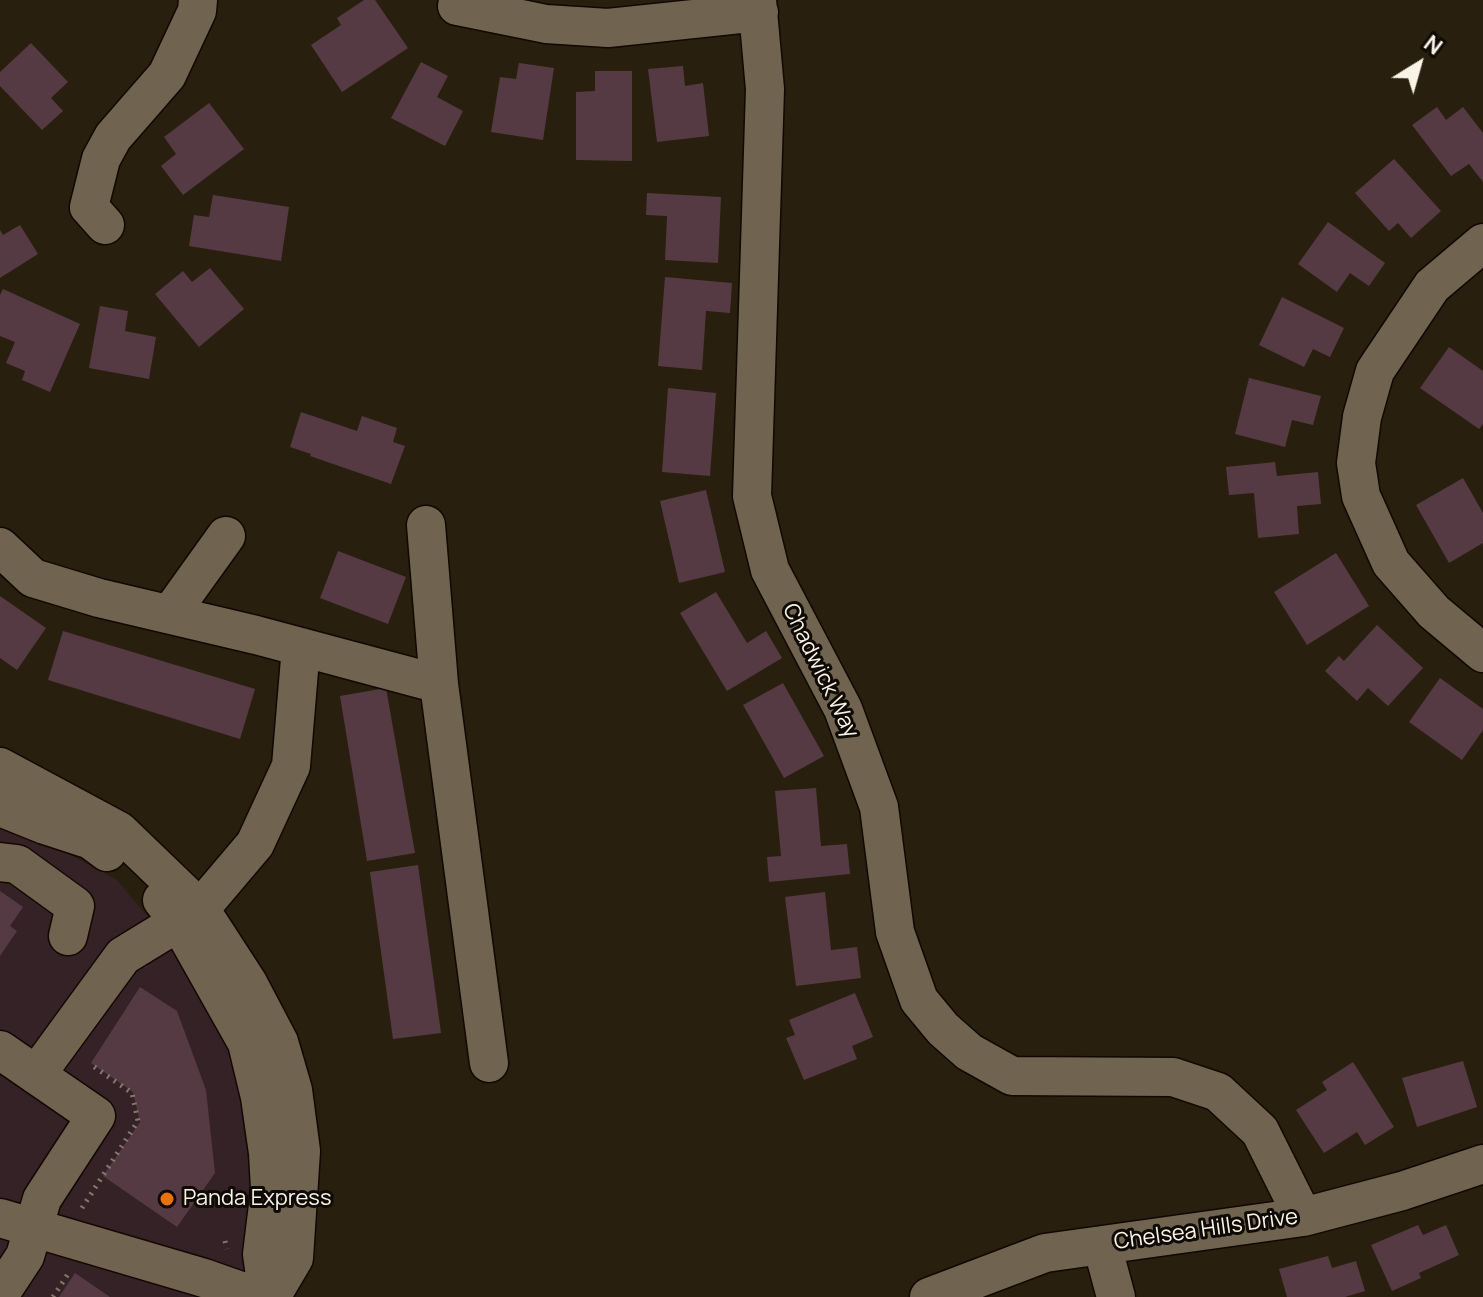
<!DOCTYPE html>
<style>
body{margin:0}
#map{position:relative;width:1483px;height:1297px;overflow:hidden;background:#291f0e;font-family:Manrope,sans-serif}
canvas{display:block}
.north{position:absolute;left:1379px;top:24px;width:80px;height:80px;-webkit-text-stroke:6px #0e0a04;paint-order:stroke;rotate:37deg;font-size:22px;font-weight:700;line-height:32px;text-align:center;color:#faf3e8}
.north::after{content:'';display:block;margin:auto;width:28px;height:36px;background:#faf3e8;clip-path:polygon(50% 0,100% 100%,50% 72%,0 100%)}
</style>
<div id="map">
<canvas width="1483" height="1297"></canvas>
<div class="north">N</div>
</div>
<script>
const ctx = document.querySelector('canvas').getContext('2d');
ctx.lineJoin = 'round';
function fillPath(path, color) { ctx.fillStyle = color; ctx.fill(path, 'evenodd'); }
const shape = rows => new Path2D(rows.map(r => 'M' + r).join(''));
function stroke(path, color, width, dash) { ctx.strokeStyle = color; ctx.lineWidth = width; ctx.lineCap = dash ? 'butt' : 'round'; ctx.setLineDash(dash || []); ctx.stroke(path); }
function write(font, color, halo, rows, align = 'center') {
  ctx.font = font + ' Manrope,sans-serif'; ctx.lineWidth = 6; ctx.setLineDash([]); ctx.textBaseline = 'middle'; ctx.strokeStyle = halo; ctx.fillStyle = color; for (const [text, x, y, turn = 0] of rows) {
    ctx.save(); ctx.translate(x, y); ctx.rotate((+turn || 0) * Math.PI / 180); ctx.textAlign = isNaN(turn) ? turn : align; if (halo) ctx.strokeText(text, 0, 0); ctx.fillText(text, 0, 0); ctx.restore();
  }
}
const commercial = shape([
 [0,817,117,880,187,963,227,1036,253,1122,250,1254,240,1297,0,1297]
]);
const building = shape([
 [364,0,375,0,408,48,342,92,311,45,341,25,337,18],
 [31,43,68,82,51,98,63,111,42,130,0,86,0,72],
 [421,62,448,76,437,97,463,111,445,146,391,118],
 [519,63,554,68,543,140,491,132,500,77,516,79],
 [683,66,685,86,703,83,709,136,657,142,648,69],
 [595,71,632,71,632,161,576,160,576,92,595,91],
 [209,103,244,149,183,195,161,166,176,154,164,137],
 [1437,107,1446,120,1463,107,1483,133,1483,182,1469,164,1451,176,1412,125],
 [1394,159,1441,211,1411,238,1398,223,1389,231,1355,193],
 [647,193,721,197,718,263,665,260,667,216,646,215],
 [213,195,289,207,281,261,189,246,194,215,209,217],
 [1328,222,1385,263,1369,286,1350,273,1337,292,1298,264],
 [20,225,38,254,0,278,0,230,3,235],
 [210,268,244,309,199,347,155,294,183,271,192,282],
 [665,277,732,283,730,313,706,311,702,370,658,366],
 [3,289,80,324,50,392,22,380,25,371,6,363,15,342,0,336,0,295],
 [1282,297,1344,328,1330,357,1313,349,1304,367,1259,345],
 [100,306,128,311,125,331,156,337,149,379,89,368],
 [1449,347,1483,371,1483,424,1479,429,1420,388],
 [1249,378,1321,396,1313,425,1292,420,1285,447,1235,434],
 [668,388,716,393,710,476,662,472],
 [301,412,357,431,362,416,397,428,393,442,405,446,391,484,310,456,311,454,290,447],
 [1275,462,1277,476,1318,472,1321,504,1297,506,1299,534,1258,538,1254,493,1229,495,1226,467],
 [1463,478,1483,513,1483,543,1449,563,1416,505],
 [706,490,725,572,679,583,660,501],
 [338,551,406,577,388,624,320,598],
 [1336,553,1369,606,1307,645,1274,592],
 [716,592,747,643,766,631,782,658,727,691,680,613],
 [0,596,46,628,17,670,0,658],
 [1377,625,1423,668,1388,706,1368,688,1357,701,1325,671,1339,656,1344,661],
 [63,631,255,689,240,739,48,680],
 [1440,678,1483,709,1483,730,1462,760,1409,722],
 [783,683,824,756,784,778,743,705],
 [386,688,415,853,367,861,340,696],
 [816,788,821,846,847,844,850,874,769,882,767,857,781,856,775,791],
 [418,865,441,1033,393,1039,370,872],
 [0,891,23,907,10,926,17,931,0,956],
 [825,892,831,950,857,947,861,978,796,986,785,897],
 [140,987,177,1011,206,1090,215,1173,177,1227,103,1176,140,1122,133,1092,91,1063],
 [855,993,873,1037,852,1046,857,1059,804,1080,786,1038,795,1035,789,1020],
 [1463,1061,1477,1107,1417,1127,1402,1078],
 [1353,1062,1394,1127,1365,1145,1357,1132,1324,1153,1296,1110,1327,1090,1322,1082],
 [1418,1225,1423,1235,1446,1225,1459,1255,1419,1273,1421,1278,1392,1291,1371,1245],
 [1328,1256,1332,1268,1356,1261,1365,1291,1345,1297,1287,1297,1279,1269],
 [75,1273,110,1297,59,1297]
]);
const path = shape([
 [82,1208,138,1121,132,1093,93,1066],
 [225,1241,227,1249],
 [53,1297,70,1271]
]);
const minor = shape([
 [757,0,765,89,752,496,770,570,843,709,879,807,895,932,919,1000,943,1029,969,1052,1012,1076,1173,1077,1218,1092,1260,1131,1303,1217],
 [457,6,546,24,608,28,759,12],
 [105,225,89,207,101,159,113,137,167,75,197,11,198,0],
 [1483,243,1432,286,1375,371,1362,417,1356,463,1361,496,1391,563,1434,612,1483,653],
 [426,525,439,684],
 [0,547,33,578,99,598,256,635,439,684,489,1063],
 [170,614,226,536],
 [0,767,119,831,200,909,248,983,279,1042,293,1090,301,1151,294,1258,271,1297],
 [0,807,45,825,91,840,107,852],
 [0,862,17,864,75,906,68,936],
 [162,900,179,922,247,1043,260,1097,268,1153,270,1189,262,1254,268,1297],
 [0,1050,96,1116,42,1199,25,1256,0,1294],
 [36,1075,123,956,200,909,255,844,291,766,301,647],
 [0,1218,204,1278,258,1297],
 [1102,1245,1116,1297],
 [929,1297,1045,1253,1303,1217,1402,1191,1483,1164]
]);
const markers = [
 [167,1199,8,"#e8710a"]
];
const streetNames = [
 ["Chadwick Way",820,671,64],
 ["Chelsea Hills Drive",1206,1230,-8]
];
const poiNames = [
 ["Panda Express",183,1199]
];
fillPath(commercial, '#352226');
fillPath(building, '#553a44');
stroke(minor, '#110900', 41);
stroke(path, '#82796b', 5, [2, 6]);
stroke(minor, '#706451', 38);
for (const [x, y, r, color] of markers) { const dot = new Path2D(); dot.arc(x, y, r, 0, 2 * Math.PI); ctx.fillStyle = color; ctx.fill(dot); stroke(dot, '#0e0a04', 3); }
write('22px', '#faf3e8', '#0e0a04', streetNames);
write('22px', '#faf3e8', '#0e0a04', poiNames, 'left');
</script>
